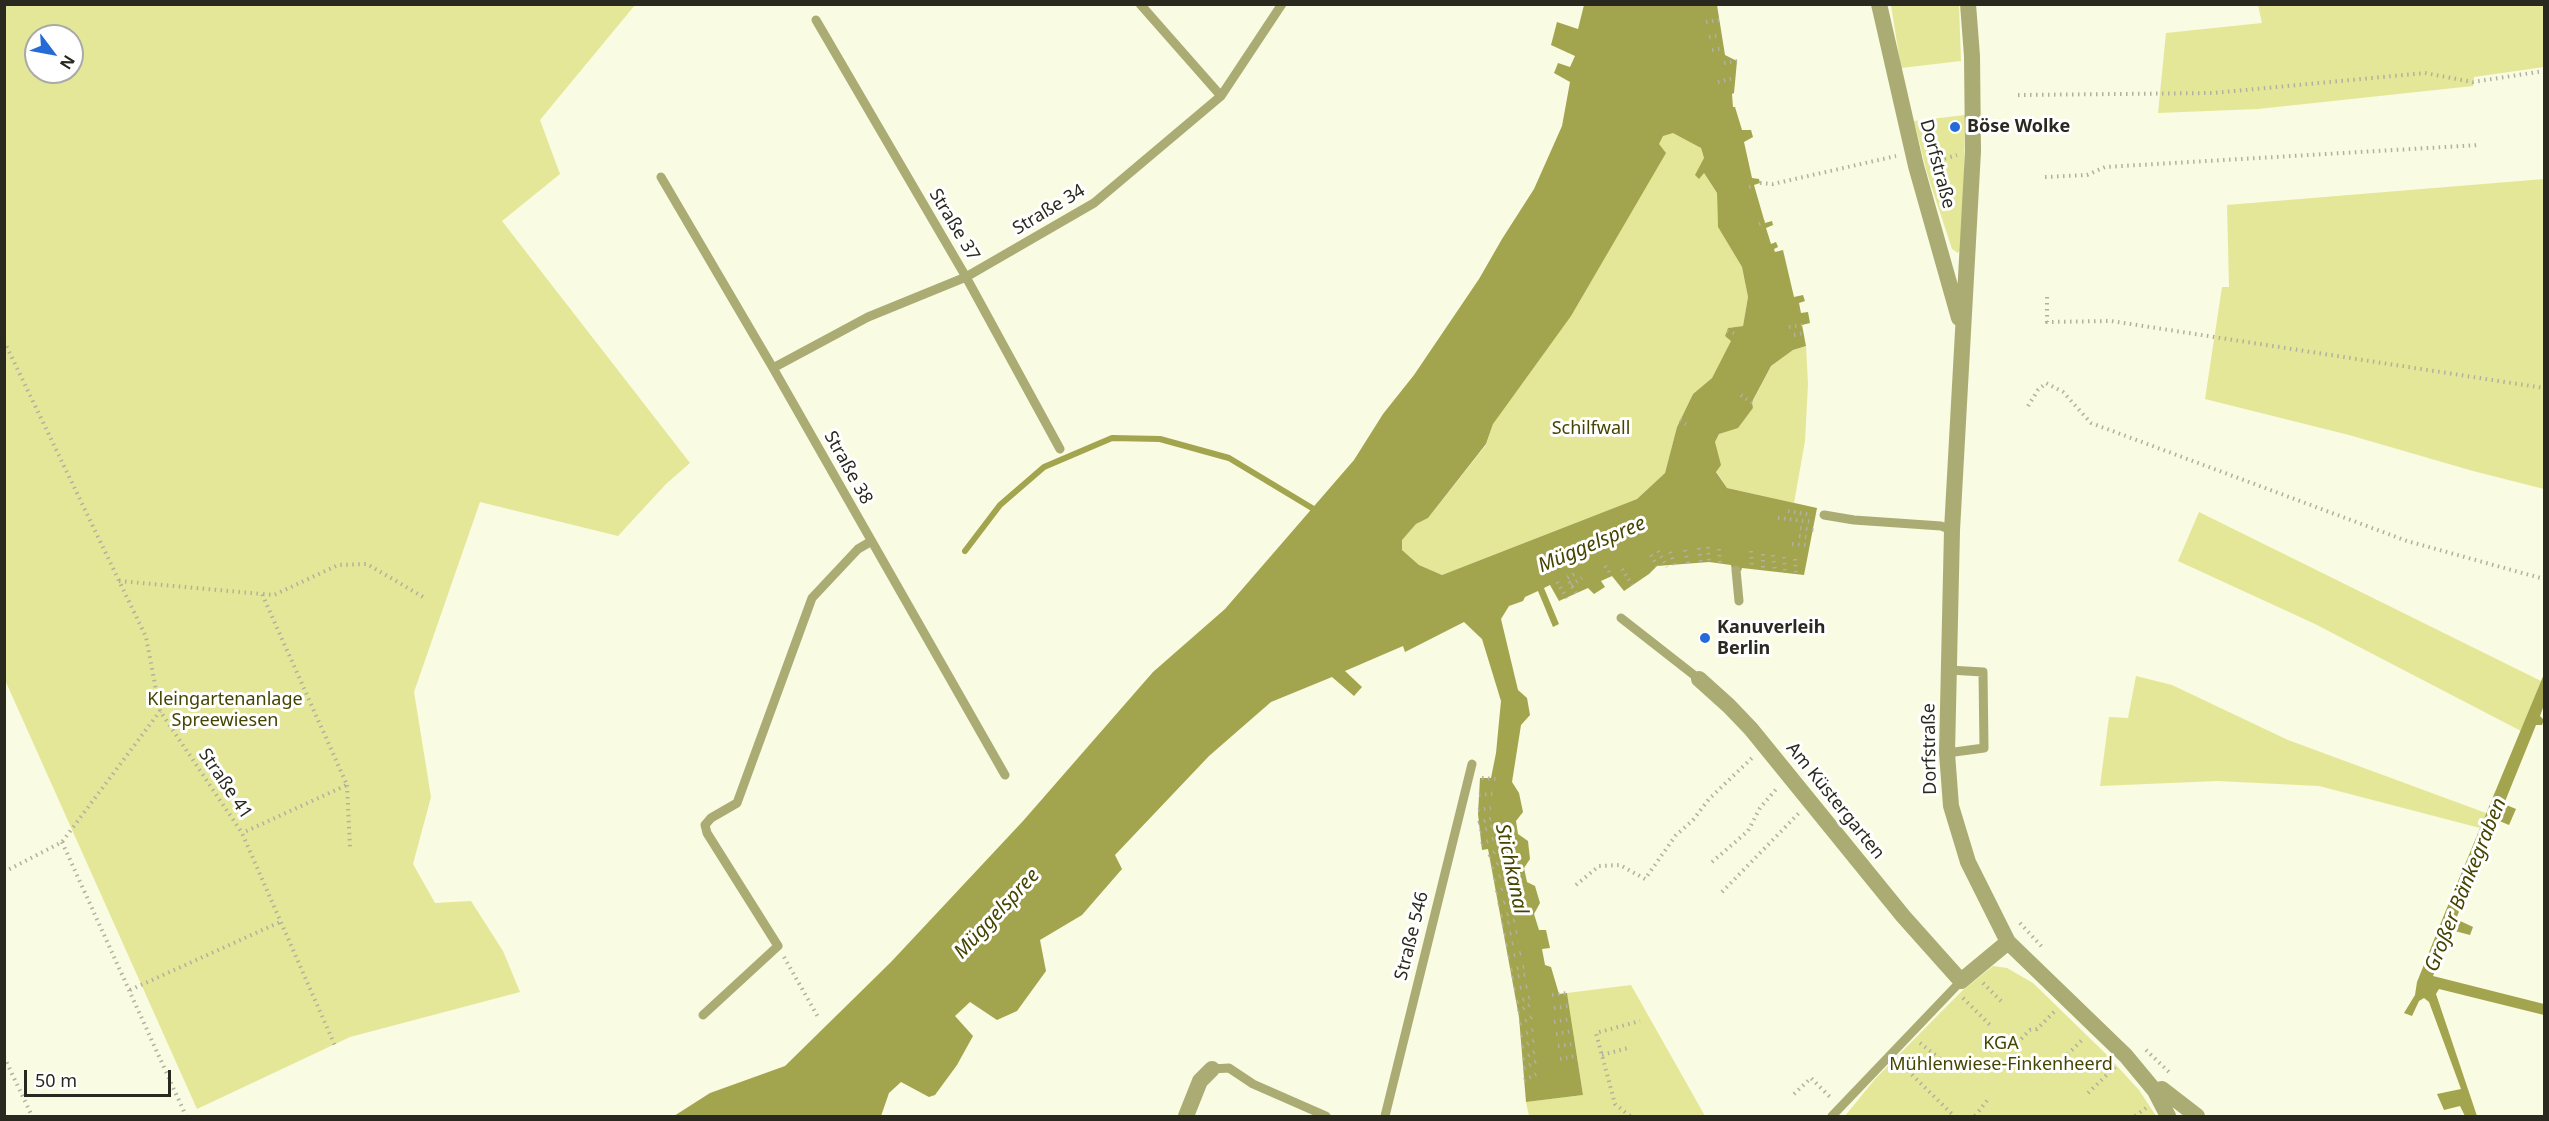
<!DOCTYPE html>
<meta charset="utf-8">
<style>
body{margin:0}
#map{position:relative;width:2549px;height:1121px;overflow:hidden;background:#f9fbe2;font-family:"Noto Sans",sans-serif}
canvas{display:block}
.frame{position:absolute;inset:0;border:6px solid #292920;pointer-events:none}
.north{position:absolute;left:24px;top:24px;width:60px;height:60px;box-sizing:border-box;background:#fff;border:2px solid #a9a9a6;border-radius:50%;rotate:122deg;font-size:16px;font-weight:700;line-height:24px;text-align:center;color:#292920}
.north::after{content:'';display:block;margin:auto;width:21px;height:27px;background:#256bd7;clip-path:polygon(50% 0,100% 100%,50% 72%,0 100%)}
.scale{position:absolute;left:24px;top:1070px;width:147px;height:27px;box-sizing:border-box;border:3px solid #292920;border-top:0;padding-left:8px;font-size:18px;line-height:21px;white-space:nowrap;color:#292920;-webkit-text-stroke:4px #fff;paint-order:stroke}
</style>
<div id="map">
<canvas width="2549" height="1121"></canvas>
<div class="frame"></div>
<div class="north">N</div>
<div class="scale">50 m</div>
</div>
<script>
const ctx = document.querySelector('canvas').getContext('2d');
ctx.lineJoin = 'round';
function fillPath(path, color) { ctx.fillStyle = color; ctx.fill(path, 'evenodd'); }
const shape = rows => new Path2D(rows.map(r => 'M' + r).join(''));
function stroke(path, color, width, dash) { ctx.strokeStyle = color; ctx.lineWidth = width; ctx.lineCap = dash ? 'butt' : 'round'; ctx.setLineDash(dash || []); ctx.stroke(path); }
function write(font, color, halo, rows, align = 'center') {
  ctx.font = font + ' "Noto Sans",sans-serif'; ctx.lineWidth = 6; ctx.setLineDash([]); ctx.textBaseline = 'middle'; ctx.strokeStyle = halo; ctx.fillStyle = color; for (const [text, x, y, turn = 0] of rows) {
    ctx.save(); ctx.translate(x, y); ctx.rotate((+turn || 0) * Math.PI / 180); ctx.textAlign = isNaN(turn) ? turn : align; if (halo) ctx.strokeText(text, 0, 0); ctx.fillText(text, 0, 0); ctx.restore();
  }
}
const green = shape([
 [4,5,635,5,540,120,560,174,502,221,690,463,666,484,618,536,480,502,414,692,431,797,413,864,435,903,471,901,503,951,520,992,350,1037,197,1109,5,680],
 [36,36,72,36,72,72,36,72],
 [1891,5,1959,5,1961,61,1901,68],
 [2258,5,2544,5,2544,67,2474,77,2473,86,2258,109,2158,113,2166,33,2262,23],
 [1965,115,1963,246,1958,253,1952,249,1927,173,1914,121],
 [1673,132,1701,148,1704,158,1703,172,1717,193,1718,227,1742,267,1748,297,1743,326,1728,328,1725,336,1732,340,1712,378,1693,394,1677,427,1665,473,1637,499,1442,575,1419,565,1402,550,1401,540,1416,524,1428,518,1486,445,1493,424,1663,135],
 [2544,179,2544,489,2473,471,2349,435,2205,399,2222,287,2229,287,2227,205],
 [1806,346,1808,384,1805,441,1794,503,1727,488,1716,471,1715,442,1719,434,1738,427,1753,408,1752,403,1771,366,1793,350],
 [2199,512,2541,681,2521,731,2315,624,2178,561],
 [2136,676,2172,685,2288,740,2486,813,2480,828,2319,786,2217,781,2100,786,2109,717,2128,718],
 [1993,966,2007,968,2033,983,2106,1054,2139,1090,2156,1116,1845,1116,1875,1079,1935,1018,1963,990],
 [1631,985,1705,1116,1529,1116,1526,1102,1583,1095,1567,993]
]);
const water = shape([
 [1584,5,1717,5,1725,55,1737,61,1734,93,1732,94,1733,107,1735,107,1742,130,1751,130,1753,137,1744,142,1752,178,1759,179,1760,183,1754,185,1765,223,1772,221,1773,225,1766,228,1771,244,1776,242,1778,247,1774,249,1775,252,1783,250,1794,297,1803,295,1805,301,1799,303,1801,313,1808,312,1810,323,1802,325,1806,346,1793,350,1771,366,1752,402,1753,408,1738,428,1719,434,1715,442,1721,465,1716,472,1727,488,1817,508,1804,575,1742,568,1741,571,1732,570,1731,565,1709,562,1657,566,1649,574,1624,591,1612,576,1601,581,1605,587,1594,594,1588,588,1559,601,1550,585,1544,588,1559,624,1553,627,1538,591,1525,597,1523,601,1509,606,1501,619,1518,690,1527,698,1530,715,1521,725,1512,782,1519,793,1523,812,1516,821,1518,834,1528,841,1530,859,1524,868,1527,882,1535,886,1540,903,1534,914,1539,930,1546,930,1550,948,1542,949,1545,965,1551,967,1559,994,1567,993,1583,1095,1526,1102,1519,1017,1488,849,1482,850,1478,814,1480,778,1491,778,1496,753,1501,701,1482,639,1464,622,1405,652,1403,646,1345,671,1362,687,1354,696,1332,677,1271,702,1209,756,1115,855,1122,869,1082,915,1040,940,1046,971,1017,1011,997,1020,970,1002,955,1016,973,1036,957,1065,935,1095,929,1097,901,1082,889,1093,881,1116,674,1116,710,1093,785,1066,891,962,1023,821,1153,672,1225,609,1354,460,1383,414,1414,375,1479,279,1502,239,1534,189,1562,126,1570,82,1554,73,1558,63,1570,67,1575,56,1551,45,1557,22,1578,29],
 [1673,133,1701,148,1704,158,1695,175,1699,179,1704,173,1717,193,1718,227,1742,267,1748,297,1743,326,1728,328,1725,336,1731,341,1712,378,1693,394,1677,427,1665,473,1637,499,1442,575,1419,565,1402,550,1402,540,1416,524,1428,518,1486,444,1493,424,1571,316,1666,153,1659,144,1663,136],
 [2544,674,2544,705,2540,716,2544,720,2542,725,2536,725,2504,804,2516,809,2509,825,2497,820,2456,919,2473,927,2470,935,2451,930,2433,976,2544,1004,2544,1015,2439,989,2436,994,2477,1116,2465,1116,2460,1106,2444,1110,2437,1094,2461,1089,2429,1002,2424,998,2419,1001,2412,1016,2404,1013,2415,995,2417,982,2444,915]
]);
const stream = shape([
 [965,551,1000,505,1044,467,1112,438,1160,439,1229,458,1312,508]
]);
const path = shape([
 [1706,22,1719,20],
 [1709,37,1721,35],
 [1712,50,1723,48],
 [1724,63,1737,61],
 [1718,82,1734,78],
 [2018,95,2213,93,2425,73,2473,82,2544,71],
 [1933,162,1957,155],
 [2045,177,2087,175,2105,167,2479,145],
 [1760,183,1773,184,1896,156],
 [1749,187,1754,186],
 [1759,224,1765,222],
 [2047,297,2047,322,2111,321,2544,388],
 [1789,327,1802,325],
 [1727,331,1736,334],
 [1794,335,1804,333],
 [4,341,146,637,160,711,242,833,336,1048],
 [1741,395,1752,403],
 [2028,406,2038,390,2046,383,2063,392,2091,423,2407,541,2544,579],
 [1680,420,1686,424],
 [1788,511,1812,515],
 [1778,518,1814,522],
 [1800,528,1814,530],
 [1799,536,1810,538],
 [1792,544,1808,545],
 [1708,547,1709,562],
 [1699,548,1701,563],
 [1719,549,1720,564],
 [1685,550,1688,564],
 [1658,551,1667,567],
 [1751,551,1752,569],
 [1670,552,1675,566],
 [1763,554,1763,570],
 [1651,555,1657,566],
 [1773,555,1775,571],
 [1784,557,1785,573],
 [1795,559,1796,574],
 [1605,566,1612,576],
 [1622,569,1632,585],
 [119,581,262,594,347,785,242,833],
 [1557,582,1567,598],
 [1571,585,1582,578],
 [1576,593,1567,578,1578,572],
 [263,594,274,595,338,565,367,564,425,598],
 [1482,778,1496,779],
 [347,785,350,847],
 [1479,795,1497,793],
 [1478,810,1491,808],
 [1478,823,1493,818],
 [1480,832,1493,826],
 [62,842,186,1116],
 [1481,844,1495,838],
 [1489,857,1498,849],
 [1712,862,1748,831,1760,808,1778,787],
 [1492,868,1501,861],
 [4,872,62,842,160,711],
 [1494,880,1505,873],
 [1576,885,1599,866,1620,865,1645,879,1676,835,1693,820,1709,799,1753,757],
 [1722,892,1799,813],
 [1496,893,1507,886],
 [1498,905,1510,900],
 [1501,916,1513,913],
 [2020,923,2043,948],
 [1502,925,1516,920],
 [1504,935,1517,932],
 [1506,945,1518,942],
 [784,957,818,1017],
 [1508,957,1521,953],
 [1511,970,1527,966],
 [1512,978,1528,974],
 [1983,983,2002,1002],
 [1514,989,1530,986],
 [130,990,280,922],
 [1552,995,1567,993],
 [1963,998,1990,1025],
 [1517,1002,1531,997],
 [1554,1008,1568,1006],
 [1518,1012,1531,1004],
 [1554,1022,1570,1019],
 [1520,1024,1535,1015],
 [1556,1034,1572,1031],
 [1521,1036,1536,1028],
 [1920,1043,1949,1066],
 [2017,1043,2030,1030,2037,1029,2056,1010],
 [1558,1046,1574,1044],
 [1522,1047,1535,1040],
 [2146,1050,2169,1072],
 [1602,1055,1628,1048],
 [4,1057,32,1116],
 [1523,1059,1537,1050],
 [1560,1059,1575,1056],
 [1899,1062,1954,1116],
 [2059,1063,2084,1038],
 [1524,1068,1537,1061],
 [1524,1080,1539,1073],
 [2088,1093,2115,1067],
 [1794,1094,1811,1078,1832,1099],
 [1630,1116,1615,1104,1596,1033,1640,1021],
 [1975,1116,1989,1098],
 [2135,1116,2146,1108]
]);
const service = shape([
 [1140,4,1221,96],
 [816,20,966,277,1060,449],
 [661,177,773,368,1005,775],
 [773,368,868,317,966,277,1094,203,1221,96,1282,4],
 [1824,515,1854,520,1941,526,1952,530],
 [1736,570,1739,601],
 [1621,618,1699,679],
 [1947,753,1984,748,1983,672,1949,670],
 [703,1015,778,946,707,833,705,825,711,818,737,803,812,598,858,549,870,542],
 [1212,1069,1229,1068,1253,1084,1326,1116],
 [1385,1116,1472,764],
 [1832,1116,1961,981]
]);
const minor = shape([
 [1879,4,1916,166,1959,318],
 [1968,4,1972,56,1973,151,1952,530,1947,753,1951,806,1968,862,2008,942,2126,1056,2155,1091,2168,1116],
 [1699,679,1729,706,1751,729,1903,916,1961,981,2008,942],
 [2155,1091,2162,1089,2197,1116],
 [1186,1116,1200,1081,1212,1069]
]);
const markers = [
 [1955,127,6,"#256bd7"],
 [1705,638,6,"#256bd7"]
];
const poiNames = [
 ["Böse Wolke",1967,127],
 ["Kanuverleih",1717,628],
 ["Berlin",1717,649]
];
const streetNames = [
 ["Dorfstraße",1937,164,75],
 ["Straße 34",1049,210,-31],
 ["Straße 37",954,225,59],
 ["Straße 38",848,468,61],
 ["Dorfstraße",1930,749,-91],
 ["Straße 41",225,784,56],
 ["Am Küstergarten",1835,801,51],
 ["Straße 546",1412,936,-76]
];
const parkNames = [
 ["Schilfwall",1591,429],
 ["Kleingartenanlage",225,700],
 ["Spreewiesen",225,721],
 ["KGA",2001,1044],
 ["Mühlenwiese-Finkenheerd",2001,1065]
];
const waterNames = [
 ["Müggelspree",1592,545,-23],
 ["Stichkanal",1511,869,78],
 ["Großer Bänkegraben",2466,885,-68],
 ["Müggelspree",997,914,-47]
];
fillPath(green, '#e5e798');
fillPath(water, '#a3a44e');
stroke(stream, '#a3a44e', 6);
stroke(path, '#b0b19e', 4, [1.5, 4.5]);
stroke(service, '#aaac73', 9);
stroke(minor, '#aaac73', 16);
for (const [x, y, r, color] of markers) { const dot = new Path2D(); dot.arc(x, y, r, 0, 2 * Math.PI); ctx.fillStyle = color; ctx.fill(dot); stroke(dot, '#fff', 2); }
write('bold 18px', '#292920', '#fff', poiNames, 'left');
write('18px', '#292920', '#fff', streetNames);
write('18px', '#454500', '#fff', parkNames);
write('italic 20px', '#464500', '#fff', waterNames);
</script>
